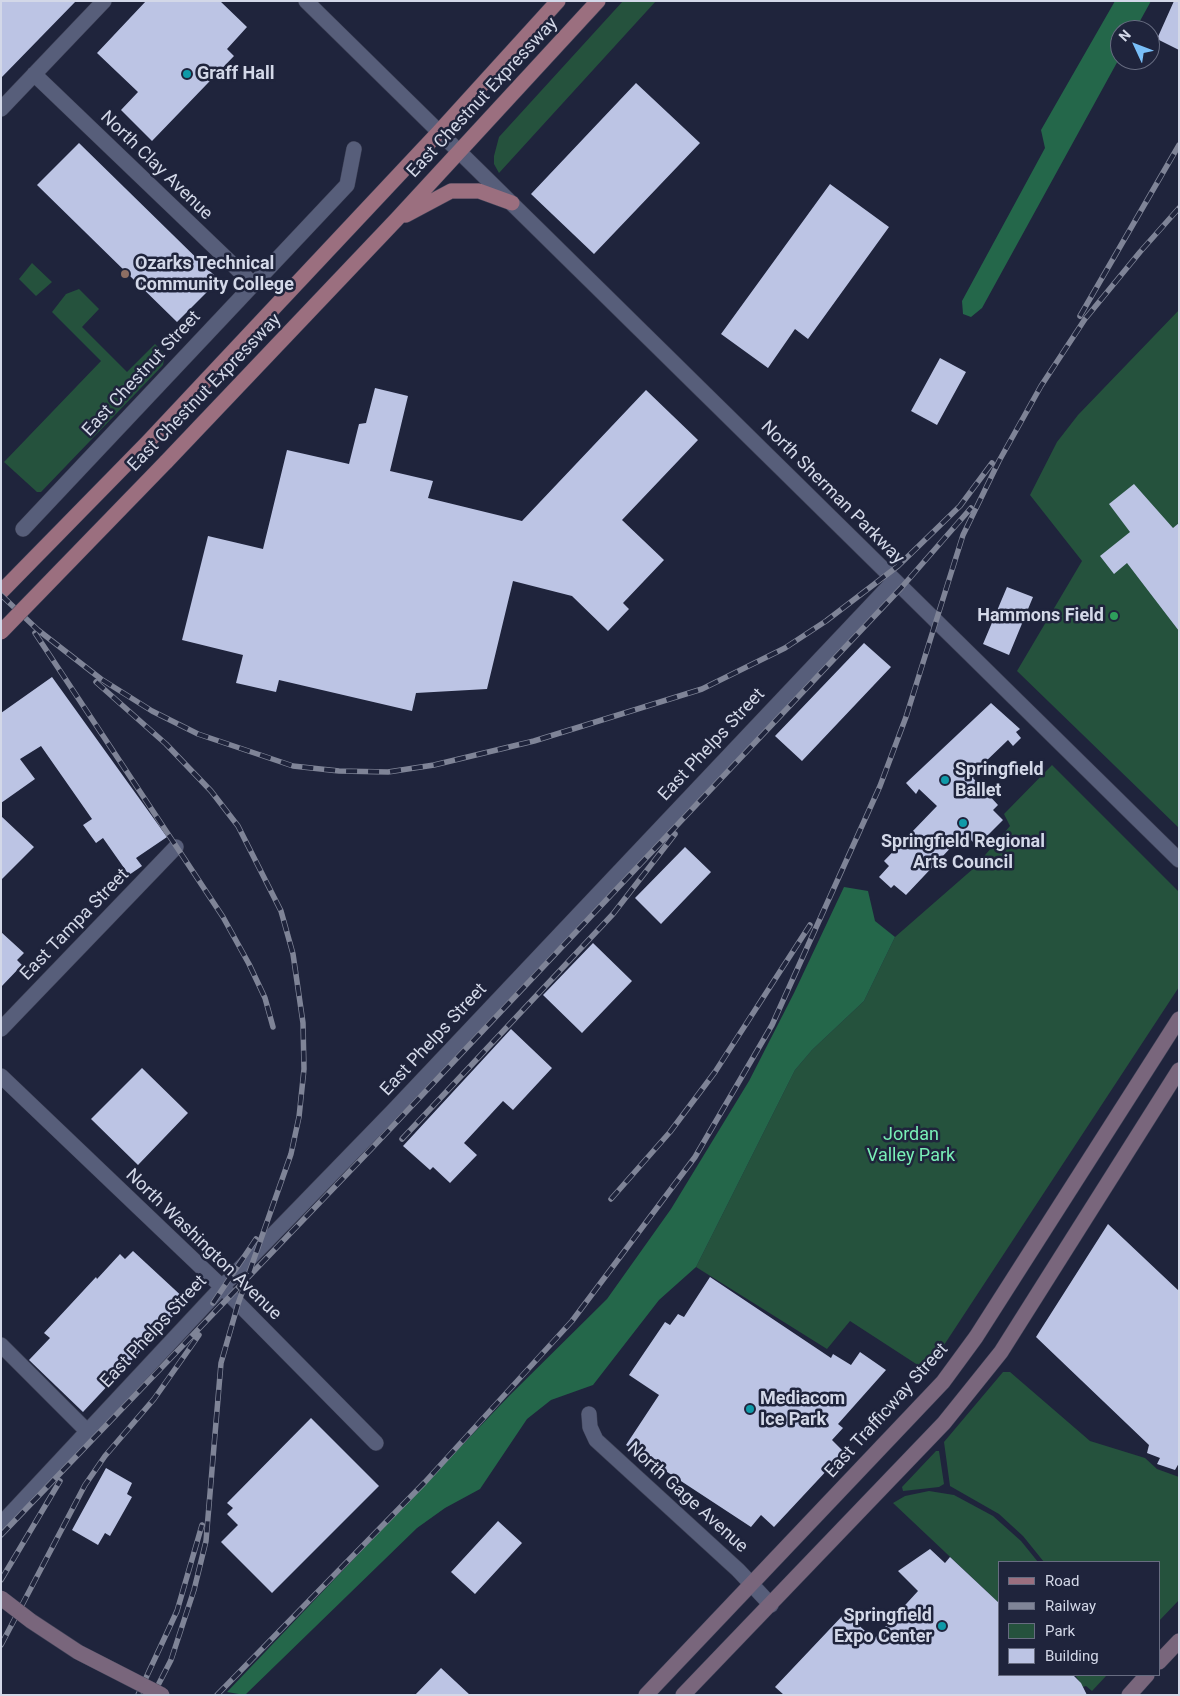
<!DOCTYPE html>
<style>
body{margin:0}
#map{position:relative;width:1180px;height:1696px;overflow:hidden;background:#1f243c;font-family:Roboto,sans-serif}
canvas{display:block}
.frame{position:absolute;inset:0;border:2px solid #d3d8e8;pointer-events:none}
.legend{position:absolute;left:998px;top:1561px;width:162px;height:115px;box-sizing:border-box;background:#1f243c;border:1px solid #676c81;margin:0;padding:6px 9px;list-style:none;font-size:15px;color:#d3d8e8}
.legend li{display:flex;align-items:center;gap:10px;height:25px}
.legend b{width:25px;border:1px solid #676c81}
.north{position:absolute;left:1110px;top:20px;width:50px;height:50px;box-sizing:border-box;background:#1f243c;border:1px solid #676c81;border-radius:50%;rotate:313deg;font-size:14px;font-weight:700;line-height:20px;text-align:center;color:#d3d8e8}
.north::after{content:'';display:block;margin:auto;width:18px;height:22px;background:#79bff8;clip-path:polygon(50% 0,100% 100%,50% 72%,0 100%)}
</style>
<div id="map">
<canvas width="1180" height="1696"></canvas>
<div class="frame"></div>
<ul class="legend">
<li><b style="height:6px;background:#9b6f7f"></b>Road</li>
<li><b style="height:6px;background:#7f8497"></b>Railway</li>
<li><b style="height:14px;background:#25523d"></b>Park</li>
<li><b style="height:14px;background:#bcc4e4"></b>Building</li>
</ul>
<div class="north">N</div>
</div>
<script>
const ctx = document.querySelector('canvas').getContext('2d');
ctx.lineJoin = 'round';
function fillPath(path, color) { ctx.fillStyle = color; ctx.fill(path, 'evenodd'); }
const shape = rows => new Path2D(rows.map(r => 'M' + r).join(''));
function stroke(path, color, width, dash) { ctx.strokeStyle = color; ctx.lineWidth = width; ctx.lineCap = dash ? 'butt' : 'round'; ctx.setLineDash(dash || []); ctx.stroke(path); }
function write(font, color, halo, rows, align = 'center') {
  ctx.font = font + ' Roboto,sans-serif'; ctx.lineWidth = 5; ctx.setLineDash([]); ctx.textBaseline = 'middle'; ctx.strokeStyle = halo; ctx.fillStyle = color; for (const [text, x, y, turn = 0] of rows) {
    ctx.save(); ctx.translate(x, y); ctx.rotate((+turn || 0) * Math.PI / 180); ctx.textAlign = isNaN(turn) ? turn : align; if (halo) ctx.strokeText(text, 0, 0); ctx.fillText(text, 0, 0); ctx.restore();
  }
}
const green = shape([
 [623,1,656,1,499,173,494,164,494,156,499,137],
 [32,263,52,282,36,296,19,279],
 [79,289,99,309,82,327,127,372,155,344,165,354,163,365,41,492,37,492,4,462,101,361,52,312,66,294],
 [1179,310,1179,828,1017,671,1082,561,1030,495,1057,442,1078,415],
 [1052,765,1179,892,1179,987,927,1371,850,1321,827,1349,696,1267,795,1070,812,1050,864,1001,895,937,974,868,1010,826,1004,814],
 [1003,1372,1010,1372,1090,1441,1145,1458,1157,1469,1179,1477,1179,1600,1159,1621,1159,1562,1044,1562,1023,1536,999,1514,950,1486,944,1442],
 [936,1451,939,1451,944,1484,939,1487,903,1491,902,1487],
 [929,1491,954,1495,993,1516,1021,1541,1038,1562,999,1562,999,1603,893,1503,905,1496],
 [1075,1675,1107,1675,1092,1691,1086,1686,1083,1687]
]);
const forest = shape([
 [1115,1,1151,1,1135,30,1120,30,1120,57,982,308,971,317,963,314,962,301,1045,148,1041,130],
 [844,887,868,891,875,921,895,937,864,1001,812,1050,795,1070,696,1267,659,1300,593,1385,551,1400,527,1419,480,1489,445,1508,417,1528,245,1695,227,1692,510,1395,607,1299,671,1209,749,1081,794,993]
]);
const building = shape([
 [1,1,76,1,1,78],
 [146,1,220,1,247,27,227,49,234,56,152,141,121,110,138,92,97,53],
 [1174,1,1179,1,1179,50,1157,39],
 [636,83,700,143,594,254,531,194],
 [79,143,219,280,177,322,37,185],
 [830,184,889,227,808,339,795,329,768,368,721,334],
 [940,358,966,372,937,425,911,411],
 [375,388,408,396,390,471,433,481,428,498,522,521,646,390,698,440,622,520,664,560,623,603,629,609,608,631,572,596,513,581,487,689,416,693,412,711,279,680,276,692,236,683,243,655,182,640,208,536,263,549,287,450,349,464,359,424,366,423],
 [1134,484,1173,528,1179,523,1179,631,1127,563,1114,574,1100,556,1130,532,1109,504],
 [1007,587,1033,597,1009,655,983,644],
 [864,643,891,667,802,761,775,736],
 [52,677,167,837,136,858,142,866,129,875,103,838,96,843,83,825,92,819,41,746,20,759,35,779,1,803,1,713],
 [991,703,1020,729,1016,732,1021,738,1013,746,1008,740,983,764,973,778,998,805,993,810,1003,820,977,846,968,837,961,843,958,840,906,895,894,885,891,888,879,877,889,866,884,861,937,806,919,789,916,794,906,783],
 [1,816,34,847,1,880],
 [685,847,711,872,661,924,635,898],
 [1,932,24,953,17,960,22,965,1,987],
 [593,943,632,981,582,1033,543,995],
 [511,1029,552,1068,513,1110,503,1101,464,1143,477,1155,450,1183,433,1167,430,1170,403,1146],
 [142,1068,188,1113,138,1165,91,1119],
 [1108,1224,1179,1291,1179,1463,1175,1470,1157,1464,1160,1458,1147,1453,1149,1445,1036,1337],
 [133,1251,187,1301,83,1412,29,1360,50,1338,44,1333,96,1277,97,1279,120,1254,125,1259],
 [710,1277,831,1358,833,1354,851,1365,860,1352,886,1370,838,1424,843,1428,832,1440,844,1452,774,1527,761,1515,751,1527,626,1445,659,1395,629,1375,665,1322,670,1325,678,1314,684,1317],
 [311,1418,379,1486,272,1593,221,1542,238,1525,227,1514,233,1508,227,1503],
 [106,1468,132,1483,127,1494,132,1497,110,1536,105,1533,98,1545,72,1530],
 [498,1521,522,1543,475,1594,451,1572],
 [930,1549,945,1563,950,1557,999,1603,999,1675,1073,1675,1081,1683,1087,1695,784,1695,775,1687,845,1613,874,1639,918,1591,898,1571],
 [441,1668,470,1695,415,1695]
]);
const minor = shape([
 [306,1,1179,860],
 [34,74,253,284],
 [1,109,104,1],
 [23,529,347,185,354,149],
 [1,1029,176,847],
 [1,1076,222,1287,376,1443],
 [1,1345,87,1431],
 [589,1414,590,1427,596,1440,738,1570,771,1605],
 [1,1524,222,1287,392,1112,894,581]
]);
const secondary = shape([
 [1159,1662,1179,1641],
 [646,1695,943,1382,976,1337,1179,1019],
 [683,1695,944,1423,1001,1352,1179,1070],
 [1129,1695,1147,1675]
]);
const primary = shape([
 [406,215,451,191,479,191,512,203],
 [166,462,396,220,598,1],
 [1,592,147,443,439,132,558,1]
]);
const rail = shape([
 [1080,316,1179,145],
 [1,595,38,630,101,679,152,711,198,734,293,766,339,771,388,772,434,765,534,741,702,689,785,648,826,621,898,566,960,506,992,463],
 [35,633,223,917,249,964,265,998,273,1027],
 [96,682,166,744,211,791,238,826,281,911,293,954,303,1023,304,1069,299,1117,291,1154,238,1304,221,1363,206,1541,194,1590,171,1660,153,1695],
 [402,1139,613,914,675,834],
 [611,1199,670,1132,715,1072,810,925],
 [213,1303,256,1239],
 [1,1535,372,1148,901,588,971,508],
 [1,1580,60,1481],
 [1,1645,85,1485,105,1456,154,1399,199,1335],
 [138,1695,177,1611,202,1525],
 [217,1695,425,1482,572,1321,695,1157,772,1025,880,786,906,717,963,535,999,461,1041,386,1085,319,1140,252,1179,208]
]);
const secondaryBridge = shape([
 [1,1598,31,1621,78,1652,162,1695]
]);
const primaryBridge = shape([
 [1,632,166,462]
]);
const markers = [
 [187,74,5,"#0f9aa8"],
 [125,274,5,"#8d6e63"],
 [1114,616,5,"#2e9e5b"],
 [945,780,5,"#0f9aa8"],
 [963,823,5,"#0f9aa8"],
 [750,1409,5,"#0f9aa8"],
 [942,1626,5,"#0f9aa8"]
];
const poiNames = [
 ["Graff Hall",197,74],
 ["Ozarks Technical",135,264],
 ["Community College",135,285],
 ["Hammons Field",1104,616,"right"],
 ["Springfield",955,770],
 ["Ballet",955,791],
 ["Springfield Regional",963,842,"center"],
 ["Arts Council",963,863,"center"],
 ["Mediacom",760,1399],
 ["Ice Park",760,1420],
 ["Springfield",932,1616,"right"],
 ["Expo Center",932,1637,"right"]
];
const streetNames = [
 ["East Chestnut Expressway",483,98,-47],
 ["North Clay Avenue",156,166,44],
 ["East Chestnut Street",142,374,-47],
 ["East Chestnut Expressway",205,393,-46],
 ["North Sherman Parkway",832,493,45],
 ["East Phelps Street",712,745,-47],
 ["East Tampa Street",75,925,-46],
 ["East Phelps Street",434,1040,-47],
 ["North Washington Avenue",203,1245,44],
 ["East Phelps Street",154,1332,-47],
 ["East Trafficway Street",887,1411,-48],
 ["North Gage Avenue",687,1498,42]
];
const parkNames = [
 ["Jordan",911,1135],
 ["Valley Park",911,1156]
];
fillPath(green, '#25523d');
fillPath(forest, '#24674a');
fillPath(building, '#bcc4e4');
stroke(minor, '#3e4156', 16);
stroke(secondary, '#3e4156', 16);
stroke(primary, '#3e4156', 16);
stroke(minor, '#575e7a', 15);
stroke(secondary, '#79667c', 15);
stroke(primary, '#9b6f7f', 15);
stroke(rail, '#7f8497', 5.5);
stroke(rail, '#1f243c', 4, [11]);
stroke(secondaryBridge, '#3e4156', 16, []);
stroke(primaryBridge, '#3e4156', 16, []);
stroke(secondaryBridge, '#79667c', 15);
stroke(primaryBridge, '#9b6f7f', 15);
for (const [x, y, r, color] of markers) { const dot = new Path2D(); dot.arc(x, y, r, 0, 2 * Math.PI); ctx.fillStyle = color; ctx.fill(dot); stroke(dot, '#1f243c', 2); }
write('bold 18px', '#d3d8e8', '#1f243c', poiNames, 'left');
write('18px', '#d3d8e8', '#1f243c', streetNames);
write('18px', '#79efb7', '#1f243c', parkNames);
</script>
